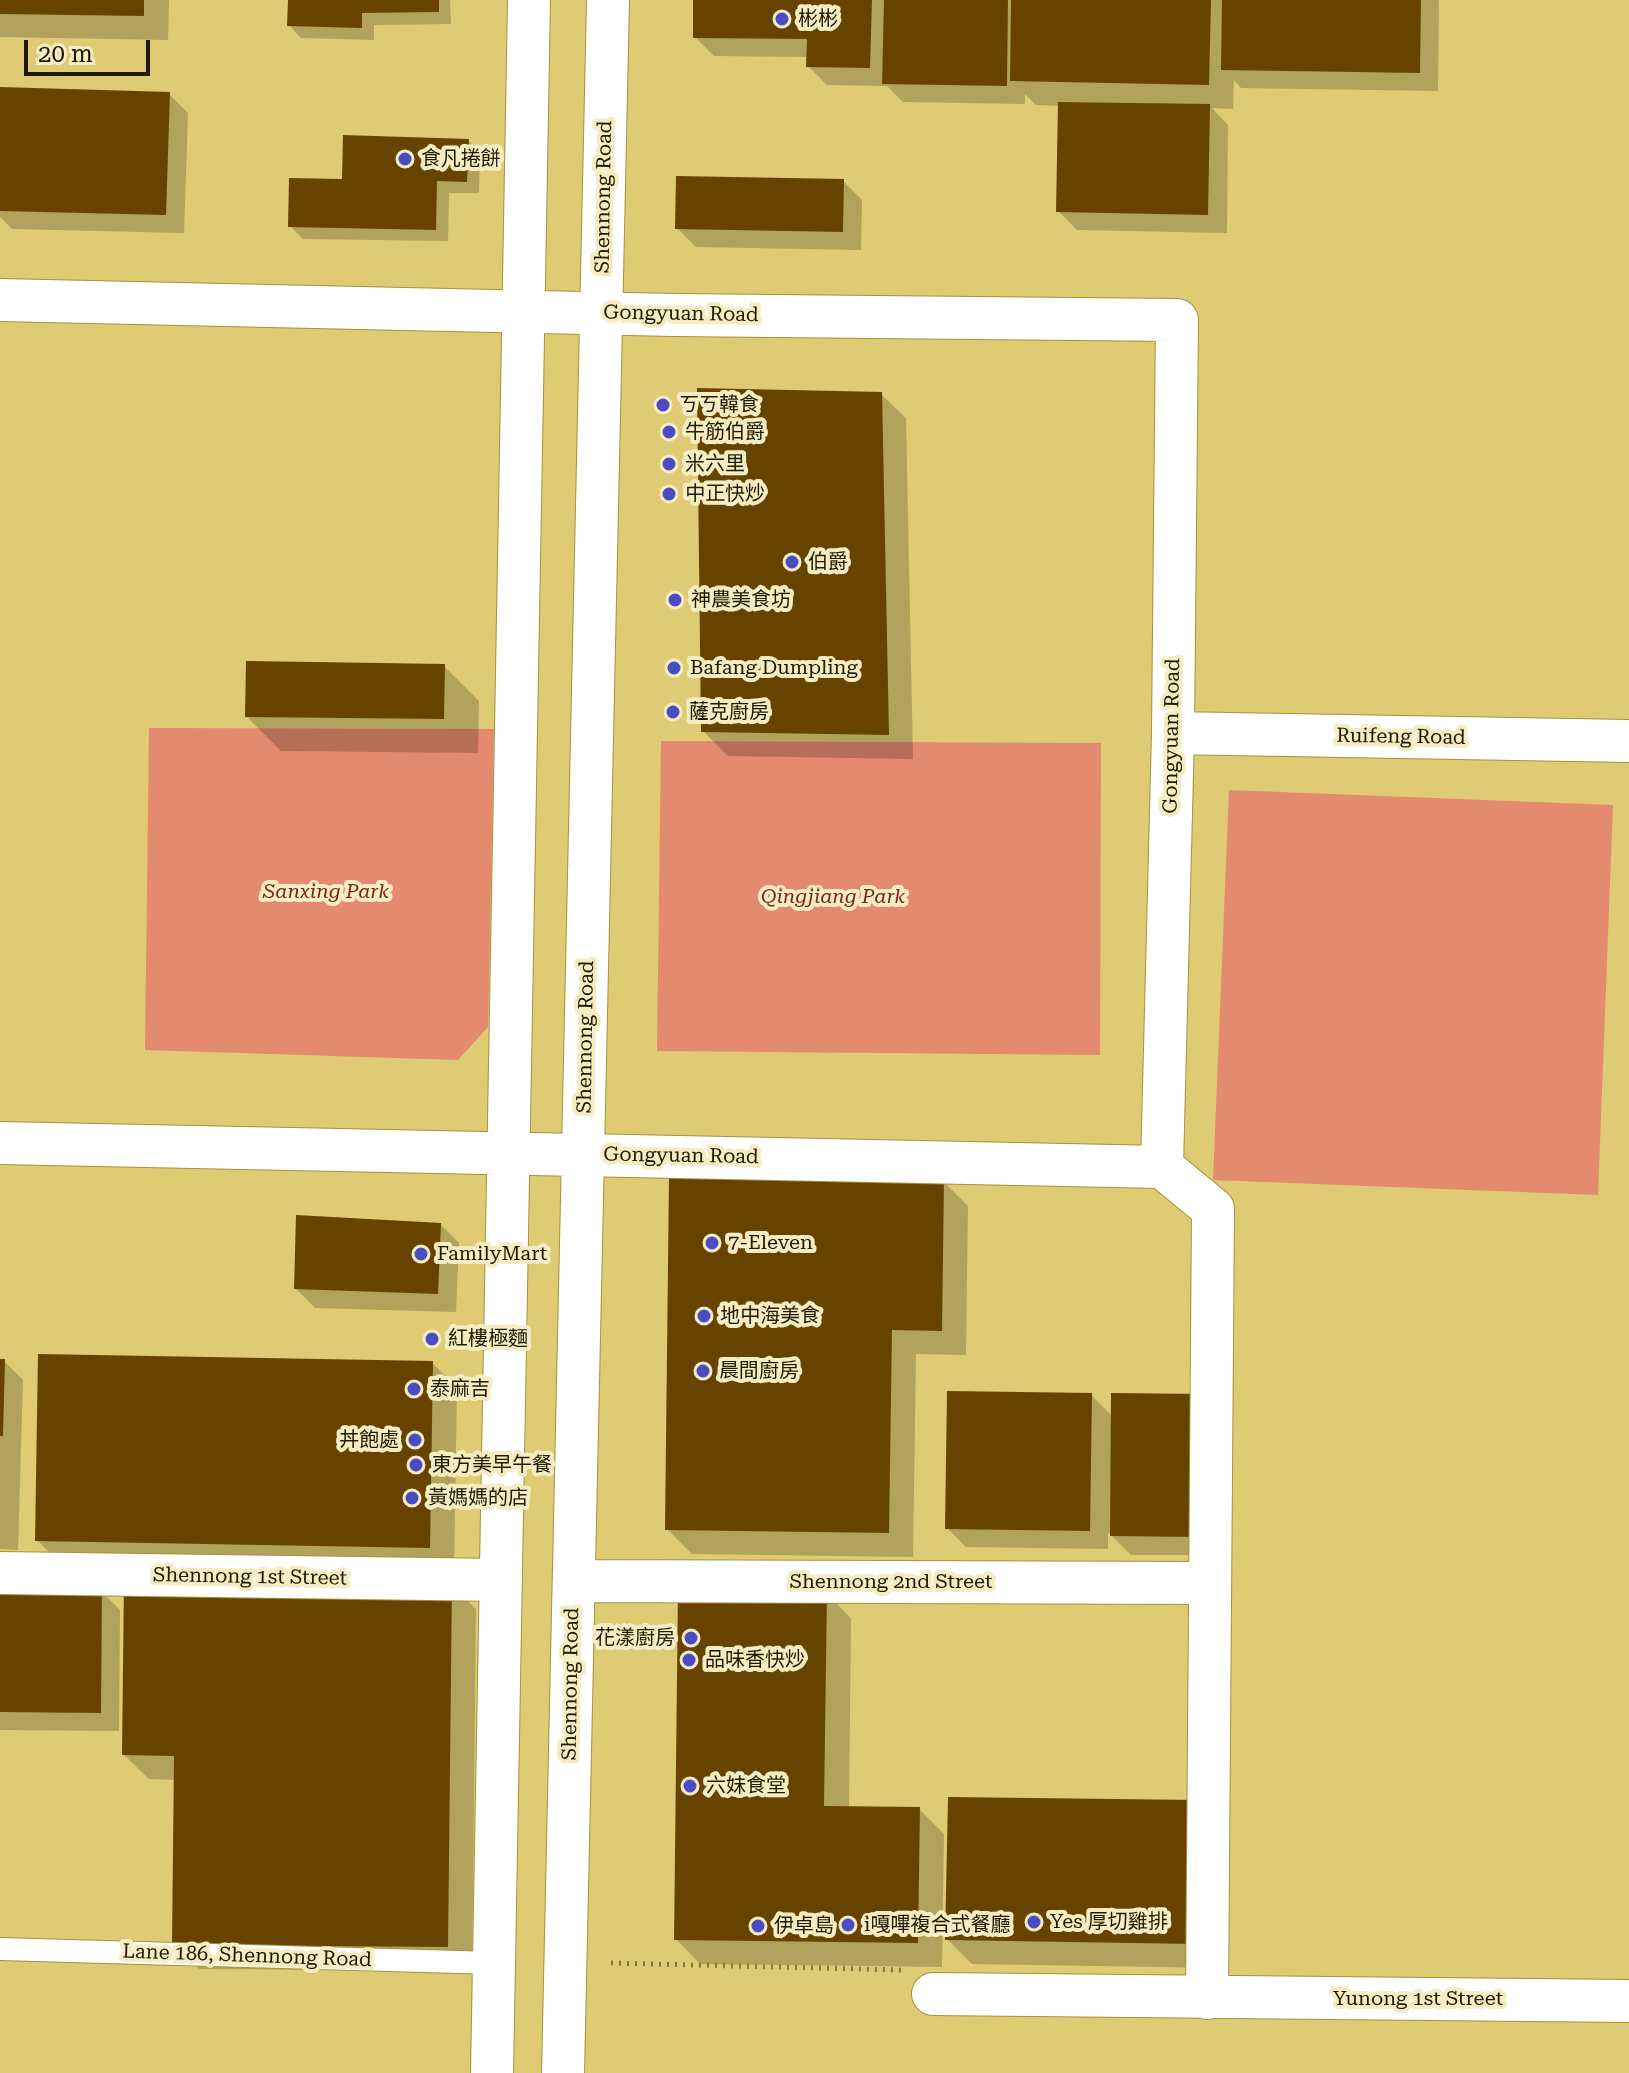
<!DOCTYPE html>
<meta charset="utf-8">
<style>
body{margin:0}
#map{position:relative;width:1629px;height:2073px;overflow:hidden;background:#decb74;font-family:"Roboto Serif",serif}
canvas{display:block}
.scale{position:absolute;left:24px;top:40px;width:126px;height:36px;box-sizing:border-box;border:4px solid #201a01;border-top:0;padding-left:10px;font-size:24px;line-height:28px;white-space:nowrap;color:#201a01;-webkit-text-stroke:6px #f5ecc3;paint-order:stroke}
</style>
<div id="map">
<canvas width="1629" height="2073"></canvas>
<div class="scale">20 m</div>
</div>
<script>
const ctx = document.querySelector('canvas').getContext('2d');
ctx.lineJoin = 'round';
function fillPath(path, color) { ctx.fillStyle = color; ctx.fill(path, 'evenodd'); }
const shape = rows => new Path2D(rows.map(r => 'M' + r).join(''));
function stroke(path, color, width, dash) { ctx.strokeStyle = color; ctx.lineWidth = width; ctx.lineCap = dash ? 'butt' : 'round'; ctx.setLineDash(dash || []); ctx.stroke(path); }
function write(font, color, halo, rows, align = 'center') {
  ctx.font = font + ' "Roboto Serif","Noto Sans TC",serif'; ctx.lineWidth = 8; ctx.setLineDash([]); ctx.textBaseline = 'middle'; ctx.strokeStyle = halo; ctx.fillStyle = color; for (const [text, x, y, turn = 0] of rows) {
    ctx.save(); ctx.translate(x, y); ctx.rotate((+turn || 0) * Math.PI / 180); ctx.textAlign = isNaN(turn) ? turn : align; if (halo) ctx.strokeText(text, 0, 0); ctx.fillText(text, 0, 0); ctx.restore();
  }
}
const green = shape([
 [149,728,494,729,488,1027,458,1060,145,1050],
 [661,741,1101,743,1100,1055,657,1051],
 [1229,790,1613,805,1598,1195,1213,1180]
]);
const shadow = shape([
 [0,0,169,0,168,40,0,37],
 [290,0,450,0,451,24,374,25,374,40,301,38,289,25],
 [695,0,1439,0,1438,91,1241,88,1234,80,1233,109,1212,108,1228,125,1227,233,1077,230,1058,211,1060,106,1036,105,1025,94,1025,104,903,102,887,86,827,85,808,66,808,57,714,56,695,37],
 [0,89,169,94,188,113,184,233,12,229,0,217],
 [468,140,480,153,479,193,449,193,448,241,303,239,290,226,344,181],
 [843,181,862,200,861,250,696,247,677,228],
 [881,394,906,418,913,759,728,756,703,731],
 [444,666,479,701,478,753,281,751,247,717],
 [943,1181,968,1206,966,1355,916,1354,913,1557,692,1554,667,1529],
 [440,1224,459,1243,456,1312,315,1308,296,1289],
 [0,1361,4,1361,23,1380,18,1550,0,1549],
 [432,1363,457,1387,454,1572,62,1565,37,1540],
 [1091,1395,1113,1417,1220,1555,1131,1555,1108,1532,1108,1549,966,1547,947,1528],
 [451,1585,476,1609,472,1971,199,1969,174,1944,176,1780,149,1779,124,1755],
 [0,1590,101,1591,120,1610,119,1731,0,1730],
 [826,1593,851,1618,849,1808,919,1809,944,1834,942,1967,700,1964,676,1939],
 [1196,1802,1220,1968,972,1964,947,1939]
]);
const building = shape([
 [0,0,144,0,144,16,0,14],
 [288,0,439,0,439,12,362,13,362,28,287,26],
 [693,0,872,0,870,68,806,67,807,39,693,38],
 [884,0,1008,0,1007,86,882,84],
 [1011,0,1211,0,1209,85,1010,81],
 [1222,0,1421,0,1420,73,1221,70],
 [0,87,170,92,166,215,0,211],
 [1058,102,1210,104,1208,215,1056,212],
 [343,135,469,139,467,182,437,181,436,230,288,227,289,178,342,179],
 [676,176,844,179,843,232,675,229],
 [697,388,882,392,889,735,701,732],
 [246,661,445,664,444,719,245,717],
 [669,1176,944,1179,942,1331,892,1330,889,1533,665,1530],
 [296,1215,441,1223,438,1294,294,1289],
 [38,1354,433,1361,430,1548,35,1541],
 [0,1359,5,1359,3,1436,0,1436],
 [947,1391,1092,1393,1090,1531,945,1529],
 [1111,1393,1203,1394,1202,1537,1110,1536],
 [124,1579,452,1583,448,1947,172,1945,174,1756,122,1755],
 [0,1588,102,1589,101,1713,0,1712],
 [678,1589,827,1591,824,1806,920,1807,918,1943,674,1940],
 [948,1797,1197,1800,1195,1944,945,1940]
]);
const path = shape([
 [611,1963,902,1970]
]);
const service = shape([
 [0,1949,494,1963]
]);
const minor = shape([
 [0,300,674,315,1177,320,1173,733,1162,1167,0,1143],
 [1173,733,1629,741],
 [1162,1167,1213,1209,1207,1998],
 [0,1573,501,1580],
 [574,1581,1209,1583],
 [933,1994,1629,2001],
 [492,2073,529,0],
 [563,2073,608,0]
]);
const markers = [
 [782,19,8,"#4b4cc2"],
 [405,159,8,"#4b4cc2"],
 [663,405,8,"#4b4cc2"],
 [669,432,8,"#4b4cc2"],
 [669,464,8,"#4b4cc2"],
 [669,494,8,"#4b4cc2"],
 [792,562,8,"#4b4cc2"],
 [675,600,8,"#4b4cc2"],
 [674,668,8,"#4b4cc2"],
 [673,712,8,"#4b4cc2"],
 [712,1243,8,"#4b4cc2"],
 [421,1254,8,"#4b4cc2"],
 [704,1316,8,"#4b4cc2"],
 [432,1339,8,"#4b4cc2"],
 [703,1371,8,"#4b4cc2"],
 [414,1389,8,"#4b4cc2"],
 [415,1440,8,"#4b4cc2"],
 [416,1465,8,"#4b4cc2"],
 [412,1498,8,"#4b4cc2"],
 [691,1638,8,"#4b4cc2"],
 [689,1660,8,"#4b4cc2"],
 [690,1786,8,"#4b4cc2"],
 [1034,1922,8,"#4b4cc2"],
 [848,1925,8,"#4b4cc2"],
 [758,1926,8,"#4b4cc2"]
];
const poiNames = [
 ["彬彬",798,19],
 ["食凡捲餅",421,159],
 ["ㄎㄎ韓食",679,405],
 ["牛筋伯爵",685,432],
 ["米六里",685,464],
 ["中正快炒",685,494],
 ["伯爵",808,562],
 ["神農美食坊",691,600],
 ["Bafang Dumpling",690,668],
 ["薩克廚房",689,712],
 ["7-Eleven",728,1243],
 ["FamilyMart",437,1254],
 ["地中海美食",720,1316],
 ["紅樓極麵",448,1339],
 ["晨間廚房",719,1371],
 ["泰麻吉",430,1389],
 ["丼飽處",399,1440,"right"],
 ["東方美早午餐",432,1465],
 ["黃媽媽的店",428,1498],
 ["花漾廚房",675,1638,"right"],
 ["品味香快炒",705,1660],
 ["六妹食堂",706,1786],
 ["Yes 厚切雞排",1050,1922],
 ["i嘎嗶複合式餐廳",864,1925],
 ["伊卓島",774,1926]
];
const streetNames = [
 ["Shennong Road",604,197,-89],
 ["Gongyuan Road",681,314,1],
 ["Gongyuan Road",1172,736,-89],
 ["Ruifeng Road",1401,737,1],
 ["Shennong Road",586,1037,-89],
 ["Gongyuan Road",681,1156,1],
 ["Shennong 1st Street",250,1577,1],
 ["Shennong 2nd Street",891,1582],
 ["Shennong Road",571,1684,-89],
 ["Lane 186, Shennong Road",247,1956,2],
 ["Yunong 1st Street",1418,1999]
];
const parkNames = [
 ["Sanxing Park",326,892],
 ["Qingjiang Park",833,897]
];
fillPath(green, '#e48a6f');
fillPath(shadow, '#0003');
fillPath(building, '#640');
stroke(service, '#a5933b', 24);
stroke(minor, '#a5933b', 44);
stroke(path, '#82763d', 5, [2, 6]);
stroke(service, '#fff', 22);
stroke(minor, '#fff', 42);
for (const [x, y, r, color] of markers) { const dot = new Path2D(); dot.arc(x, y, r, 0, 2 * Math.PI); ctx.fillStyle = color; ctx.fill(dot); stroke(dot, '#f5ecc3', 3); }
write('20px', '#201a01', '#f5ecc3', poiNames, 'left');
write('20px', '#201a01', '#f5ecc3', streetNames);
write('italic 20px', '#742911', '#f5ecc3', parkNames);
</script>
